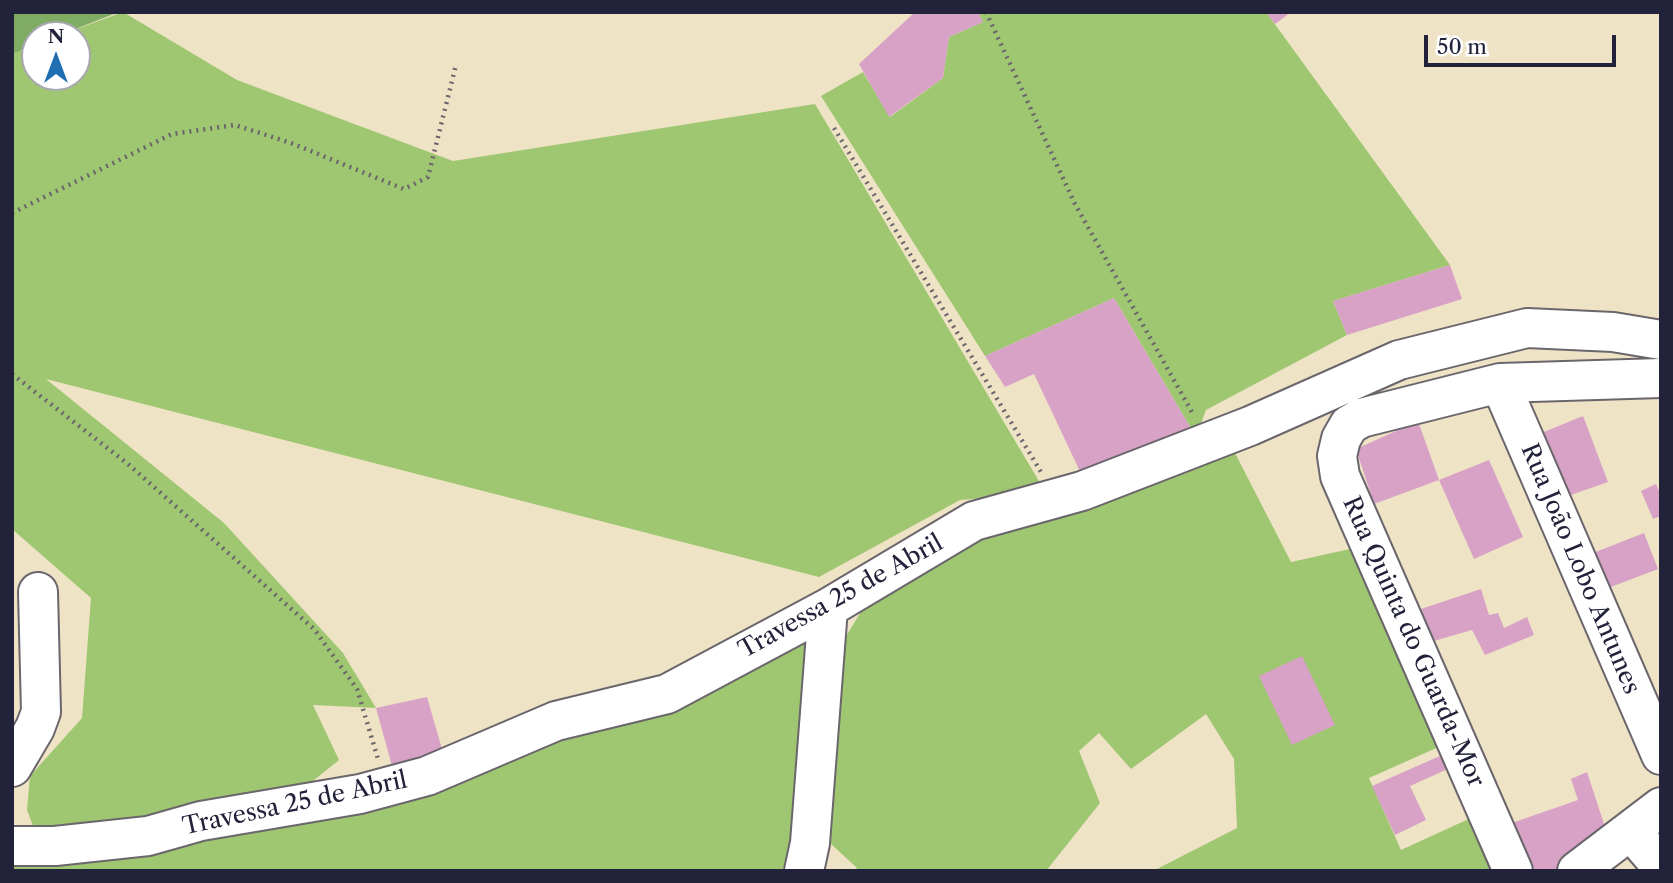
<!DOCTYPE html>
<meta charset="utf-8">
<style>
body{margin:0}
#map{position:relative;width:1673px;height:883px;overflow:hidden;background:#efe3c6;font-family:"Libre Caslon Text",serif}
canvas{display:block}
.frame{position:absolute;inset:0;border:14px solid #22223b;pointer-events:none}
.north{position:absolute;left:21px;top:21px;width:70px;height:70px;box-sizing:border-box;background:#fff;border:2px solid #a7a7b1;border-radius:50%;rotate:0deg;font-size:19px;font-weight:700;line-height:28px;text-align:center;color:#22223b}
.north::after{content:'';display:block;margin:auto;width:24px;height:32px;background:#1f6fb2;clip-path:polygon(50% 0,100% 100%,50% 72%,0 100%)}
.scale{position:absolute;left:1424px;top:35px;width:192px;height:32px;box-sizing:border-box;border:4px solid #22223b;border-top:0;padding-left:9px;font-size:21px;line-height:24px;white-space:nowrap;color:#22223b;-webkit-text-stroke:5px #fff;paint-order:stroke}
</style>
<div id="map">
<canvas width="1673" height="883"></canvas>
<div class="frame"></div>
<div class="north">N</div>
<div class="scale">50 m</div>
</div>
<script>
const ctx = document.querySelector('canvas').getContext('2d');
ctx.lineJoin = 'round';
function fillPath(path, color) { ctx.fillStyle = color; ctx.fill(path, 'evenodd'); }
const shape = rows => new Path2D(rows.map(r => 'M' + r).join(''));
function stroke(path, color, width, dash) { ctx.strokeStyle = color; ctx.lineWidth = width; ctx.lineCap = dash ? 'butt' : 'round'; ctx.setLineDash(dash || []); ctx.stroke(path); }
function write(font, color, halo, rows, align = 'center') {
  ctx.font = font + ' "Libre Caslon Text",serif'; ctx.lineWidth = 5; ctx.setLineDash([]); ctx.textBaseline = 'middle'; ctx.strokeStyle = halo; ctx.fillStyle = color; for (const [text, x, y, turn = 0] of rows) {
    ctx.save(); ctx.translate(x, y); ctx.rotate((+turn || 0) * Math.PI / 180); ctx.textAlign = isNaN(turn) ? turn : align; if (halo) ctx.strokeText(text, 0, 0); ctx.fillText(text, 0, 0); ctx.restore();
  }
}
const green = shape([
 [123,12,237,80,453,161,815,104,1046,493,960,500,819,577,46,379,224,523,343,653,376,708,313,705,339,760,303,789,38,839,27,810,30,776,82,718,91,598,12,529,12,54,35,45,35,77,77,77,77,35,60,35],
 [978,12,1266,12,1450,265,1333,301,1347,335,1206,410,1196,437,1114,298,985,356,821,96,863,72,890,117,943,78,949,37,983,22],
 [1235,453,1291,562,1359,547,1443,745,1369,778,1401,850,1473,817,1496,871,1153,871,1237,828,1234,759,1206,714,1131,769,1099,733,1079,751,1100,803,1046,871,855,871,857,868,830,843,835,654,867,602,979,530],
 [807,634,806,803,782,871,12,871,12,856,439,785]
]);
const forest = shape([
 [12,12,119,12,60,35,35,35,35,45,12,54]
]);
const building = shape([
 [915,12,978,12,983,22,949,37,943,78,889,117,859,64],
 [1266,12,1291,12,1275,24],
 [1450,265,1462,299,1347,335,1333,301],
 [1114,298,1196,437,1084,480,1034,374,1005,387,985,356],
 [1583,416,1608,482,1565,497,1539,434],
 [1418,421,1439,480,1374,504,1356,449],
 [1489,460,1523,537,1474,559,1439,480],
 [1656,484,1661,495,1661,516,1653,519,1641,491],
 [1644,533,1658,569,1603,590,1588,555],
 [1481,589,1489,615,1498,613,1504,628,1527,617,1534,635,1485,655,1472,630,1420,645,1406,614],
 [1302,656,1335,725,1292,745,1259,676],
 [427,697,442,749,392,766,376,708],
 [1442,755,1450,768,1410,786,1426,820,1395,835,1372,786],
 [1587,772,1607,833,1556,871,1530,871,1506,825,1578,800,1571,779]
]);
const path = shape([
 [986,12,1075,204,1193,414],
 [834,128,1041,472],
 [12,213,172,134,235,125,291,143,404,189,428,177,456,65],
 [12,374,128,464,314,629,357,689,378,759]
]);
const minor = shape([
 [1500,383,1661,755],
 [12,767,35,728,41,712,38,592],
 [1631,831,1661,866],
 [12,846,55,846,148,836,201,821,360,794,427,776,556,721,667,694,828,608,974,521,1082,491,1250,426,1399,360,1527,328,1613,332,1661,340],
 [804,871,810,843,828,608],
 [1513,871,1340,476,1337,456,1341,439,1349,425,1361,418,1500,383,1661,378],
 [1577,871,1661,807]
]);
const streetNames = [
 ["Rua João Lobo Antunes",1580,569,67],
 ["Travessa 25 de Abril",841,597,-29],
 ["Rua Quinta do Guarda-Mor",1413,642,66],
 ["Travessa 25 de Abril",295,804,-12]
];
fillPath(green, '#9fc671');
fillPath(forest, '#7fab63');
fillPath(building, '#d7a2c5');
stroke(minor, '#6a666c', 42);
stroke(path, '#6a666c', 4.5, [2, 5]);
stroke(minor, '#fff', 38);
write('24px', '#22223b', '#fff', streetNames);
</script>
